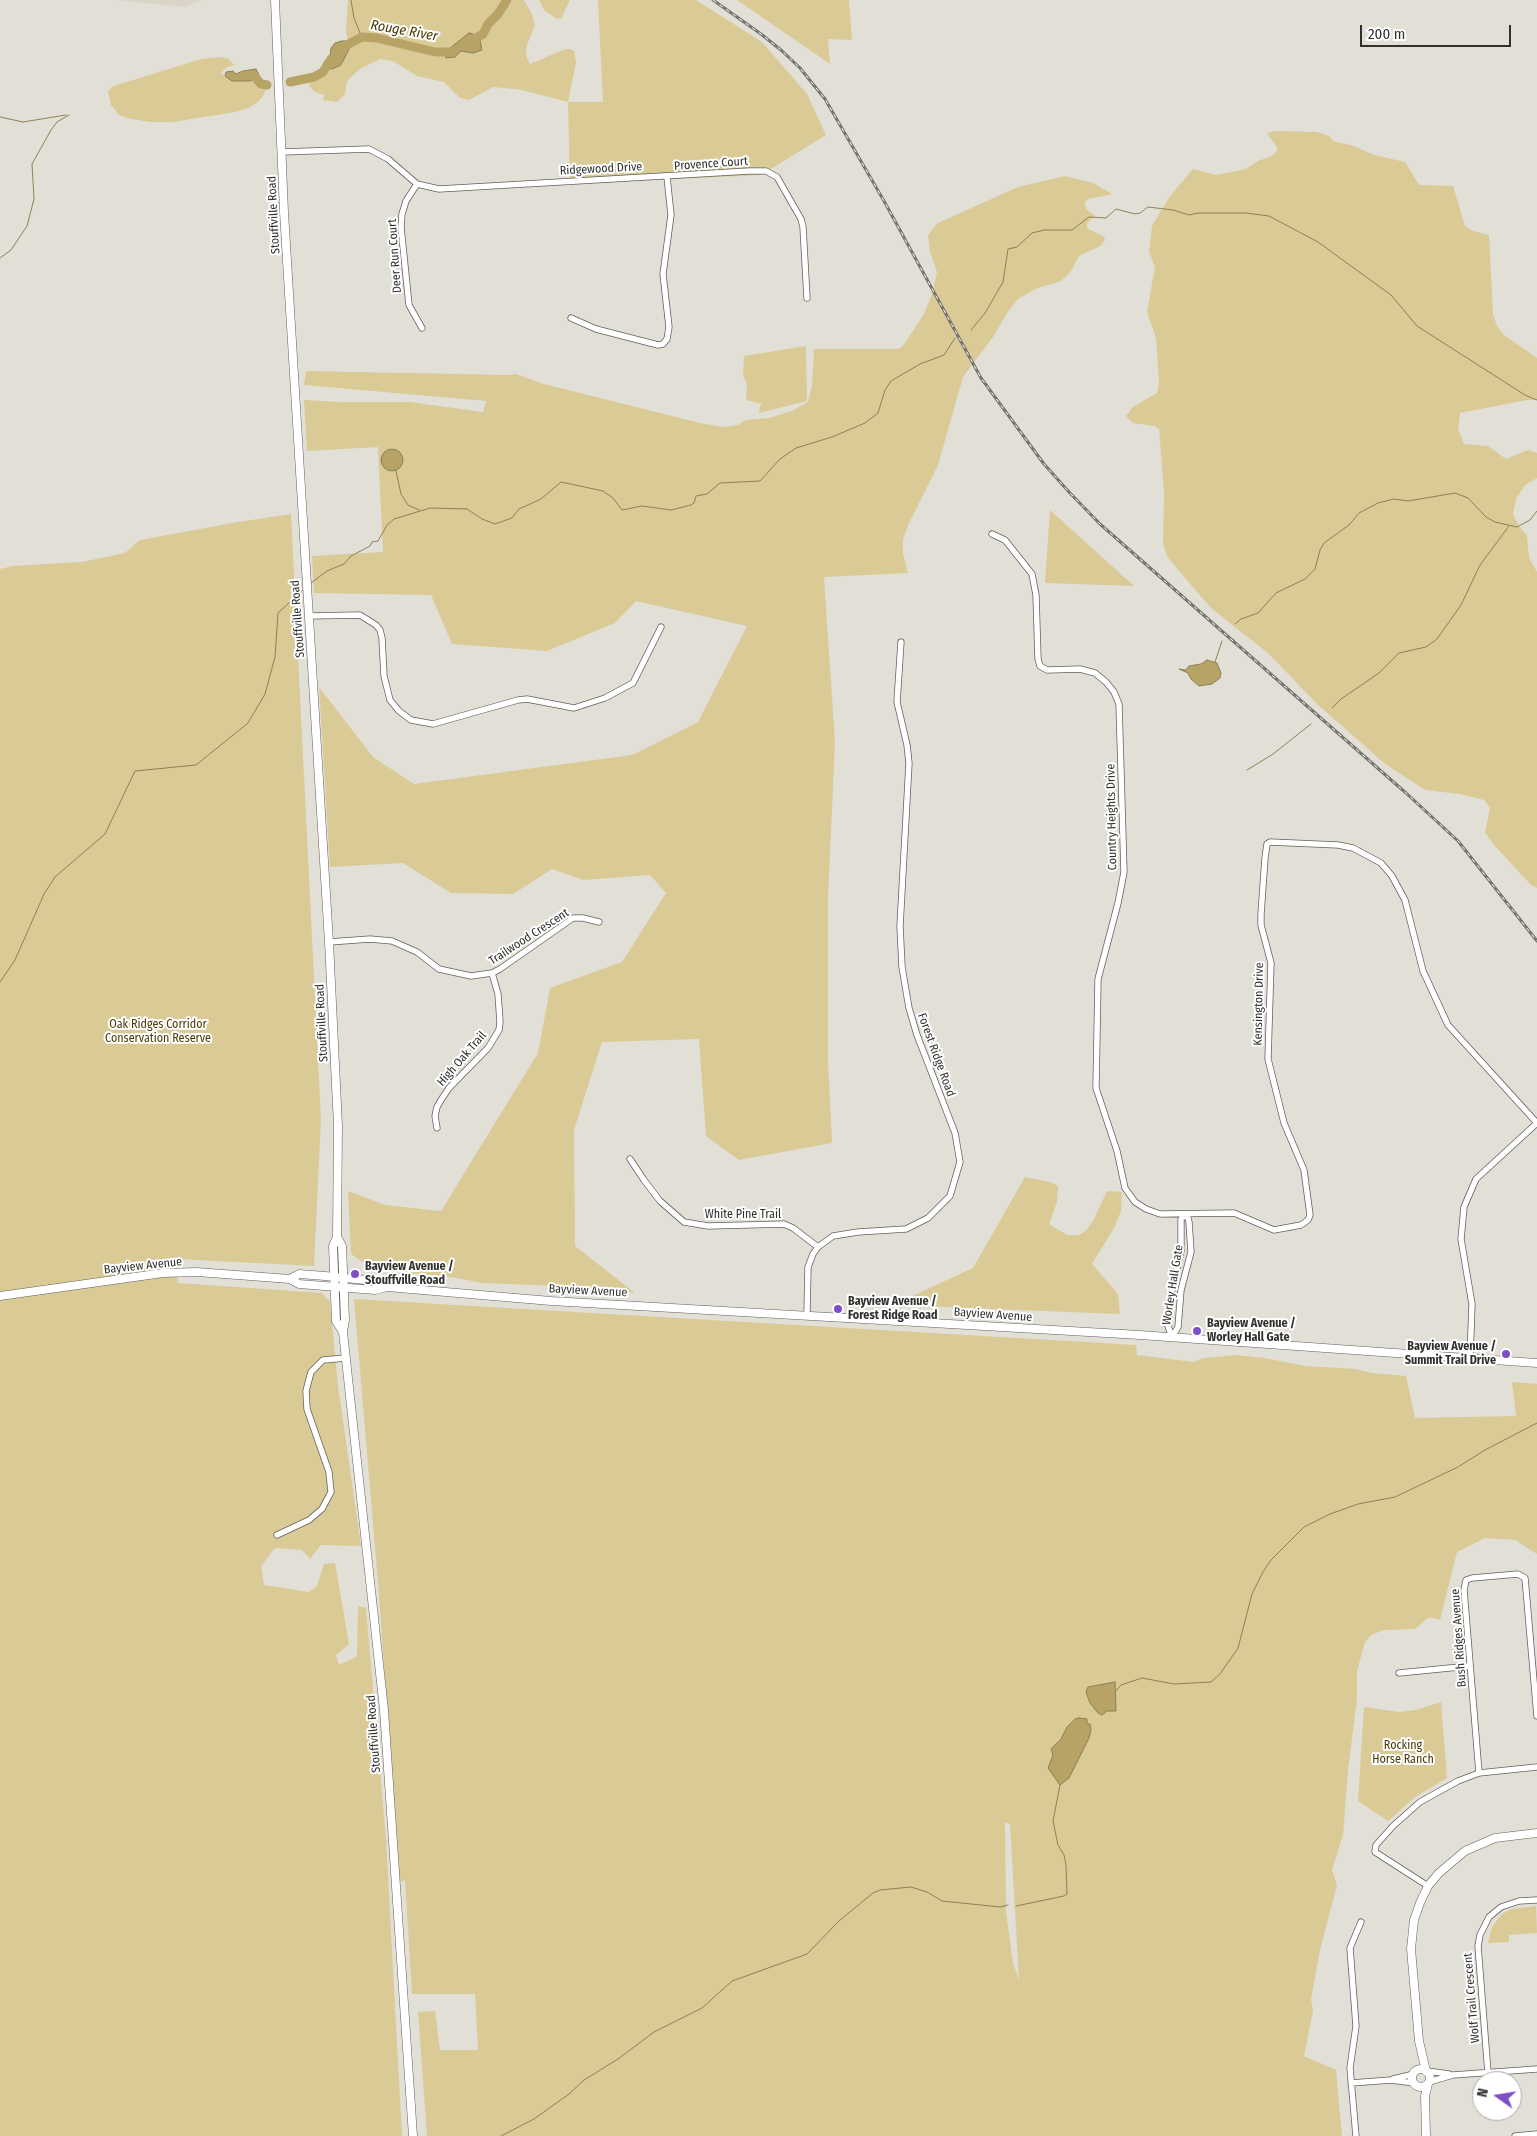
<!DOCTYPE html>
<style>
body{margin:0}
#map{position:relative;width:1537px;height:2136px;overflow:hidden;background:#e2dfd7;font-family:"Fira Sans Condensed",sans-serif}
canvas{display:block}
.north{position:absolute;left:1472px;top:2071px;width:50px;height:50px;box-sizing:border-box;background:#fff;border:1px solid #acacab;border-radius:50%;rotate:283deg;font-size:14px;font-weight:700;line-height:20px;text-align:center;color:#30302d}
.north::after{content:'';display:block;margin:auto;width:18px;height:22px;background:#7d50c8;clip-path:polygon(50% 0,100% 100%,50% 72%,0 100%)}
.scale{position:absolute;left:1360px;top:25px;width:151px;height:22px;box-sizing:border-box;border:2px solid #30302d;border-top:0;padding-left:6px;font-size:15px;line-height:18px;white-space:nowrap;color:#30302d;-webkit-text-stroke:4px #fff;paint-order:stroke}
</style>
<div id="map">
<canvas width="1537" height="2136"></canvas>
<div class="north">N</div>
<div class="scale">200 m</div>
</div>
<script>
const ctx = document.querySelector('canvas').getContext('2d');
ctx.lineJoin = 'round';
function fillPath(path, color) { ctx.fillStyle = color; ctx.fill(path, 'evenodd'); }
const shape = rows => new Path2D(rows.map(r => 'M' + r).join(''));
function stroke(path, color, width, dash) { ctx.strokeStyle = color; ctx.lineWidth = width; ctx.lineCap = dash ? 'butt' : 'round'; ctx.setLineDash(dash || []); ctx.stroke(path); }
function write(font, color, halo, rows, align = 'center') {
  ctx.font = font + ' "Fira Sans Condensed",sans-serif'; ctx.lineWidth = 4; ctx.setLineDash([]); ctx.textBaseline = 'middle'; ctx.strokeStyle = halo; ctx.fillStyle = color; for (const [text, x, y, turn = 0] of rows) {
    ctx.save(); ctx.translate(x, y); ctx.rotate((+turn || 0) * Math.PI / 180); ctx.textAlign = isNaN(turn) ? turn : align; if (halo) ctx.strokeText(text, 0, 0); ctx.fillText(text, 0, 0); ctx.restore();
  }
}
const built = shape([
 [113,0,203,0,185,7]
]);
const green = shape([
 [348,0,524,0,532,14,535,25,527,45,526,56,530,64,565,49,571,49,574,51,576,62,568,102,603,102,598,0,696,0,762,42,807,94,826,135,761,175,570,184,568,102,522,90,493,87,469,100,460,98,444,82,417,76,393,61,380,59,360,69,347,81,345,94,337,102,323,100,324,95,315,92,309,86,311,78,325,70,343,65,342,56,349,46,346,31],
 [539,0,570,0,561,19,555,18,544,10],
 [737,0,849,0,852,40,828,39,830,64],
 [221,57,229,59,234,65,226,68,221,73,229,79,252,82,260,79,266,88,263,96,258,102,248,108,235,112,173,122,151,122,131,119,119,115,111,105,108,91,114,86,201,59],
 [1276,131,1317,132,1329,136,1333,141,1354,146,1374,155,1405,162,1419,185,1453,186,1465,226,1473,231,1489,235,1493,314,1497,326,1504,335,1537,358,1537,400,1527,400,1460,413,1458,429,1464,444,1488,446,1506,459,1528,450,1537,453,1537,478,1525,485,1516,499,1513,514,1519,526,1527,535,1529,558,1537,572,1537,888,1531,885,1493,844,1485,832,1490,808,1484,800,1460,794,1425,790,1384,763,1316,703,1269,654,1211,608,1168,558,1163,544,1164,491,1159,429,1155,426,1133,423,1126,416,1133,407,1157,393,1159,382,1156,338,1147,312,1155,267,1149,252,1152,226,1170,196,1193,169,1216,175,1246,169,1258,161,1272,156,1278,149,1267,133],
 [1065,176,1093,183,1112,194,1088,199,1085,202,1086,209,1095,216,1087,223,1087,228,1104,237,1105,240,1100,246,1079,256,1071,271,1061,281,1035,289,1018,299,1007,313,993,337,963,377,938,465,909,523,903,539,903,553,908,573,824,577,835,742,828,896,828,1061,832,1143,739,1160,706,1136,699,1039,602,1042,574,1130,575,1246,635,1293,585,1287,483,1283,457,1278,373,1269,351,1254,348,1191,385,1205,441,1211,538,1053,550,988,622,962,666,893,650,875,583,880,552,869,513,894,451,893,403,863,330,867,319,687,373,757,414,784,632,755,698,722,747,626,636,601,615,623,547,651,452,644,431,595,314,593,312,556,383,552,378,447,307,451,304,400,340,402,410,402,483,412,486,401,304,385,306,371,508,375,516,374,544,384,704,424,724,427,738,425,746,420,769,418,792,411,808,402,812,385,814,349,898,349,903,346,924,314,933,291,937,272,930,252,928,235,938,223,1018,187],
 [806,346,807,401,759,413,760,406,762,404,746,400,747,385,743,375,744,356],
 [1050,510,1134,586,1045,583],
 [291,514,321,1119,314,1266,177,1259,178,1283,322,1293,330,1302,338,1386,361,1546,321,1545,310,1559,302,1550,275,1548,261,1566,264,1585,309,1592,317,1586,324,1564,335,1563,349,1644,336,1655,339,1665,357,1656,358,1606,366,1608,386,1839,402,2136,0,2136,0,569,13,566,82,562,125,553,140,540,232,523],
 [1025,1177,1050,1182,1058,1186,1057,1202,1049,1224,1067,1235,1079,1235,1086,1231,1094,1219,1107,1191,1122,1192,1121,1211,1114,1228,1092,1264,1118,1294,1120,1314,893,1305,973,1268],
 [354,1299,1136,1345,1137,1355,1193,1362,1204,1358,1236,1355,1265,1358,1305,1366,1356,1369,1372,1373,1406,1376,1415,1418,1516,1416,1512,1382,1537,1384,1537,1554,1515,1540,1485,1538,1457,1552,1440,1620,1429,1617,1415,1629,1384,1630,1371,1635,1365,1642,1357,1671,1357,1699,1348,1770,1343,1835,1332,1870,1337,1885,1320,1950,1311,1999,1313,2011,1304,2056,1336,2070,1342,2136,427,2136,418,2012,435,2011,440,2050,478,2050,475,1994,412,1994,405,1880,399,1882,379,1595],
 [1005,1822,1010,1824,1019,1980,1013,1963,1006,1912],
 [1441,1702,1447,1778,1415,1797,1388,1821,1358,1801,1364,1707,1399,1712,1416,1710],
 [1536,1906,1537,1933,1509,1935,1509,1942,1488,1943,1492,1927,1501,1915,1511,1909]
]);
const water = shape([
 [469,33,479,36,482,50,473,53,461,51,455,57,446,58,444,53,469,33],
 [342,41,346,41,351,45,341,65,332,69,324,67,324,62,330,56,331,48,335,43,342,41],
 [256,69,259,75,251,81,232,81,225,76,226,72,233,71,236,74,243,71,256,69],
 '381 460a11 11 0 1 1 22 0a11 11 0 1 1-22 0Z',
 [1207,660,1217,663,1221,673,1220,678,1212,684,1199,686,1191,679,1188,673,1179,669,1186,670,1189,666,1201,664,1207,660],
 [1115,1682,1116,1711,1107,1711,1102,1715,1098,1713,1090,1703,1086,1692,1088,1687,1115,1682],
 [1079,1718,1087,1719,1087,1724,1090,1724,1091,1730,1089,1738,1069,1778,1060,1785,1048,1768,1053,1755,1051,1749,1061,1739,1067,1727,1075,1719,1079,1718]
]);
const stream = shape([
 [351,0,354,18,362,38],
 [0,117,23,122,66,115],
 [0,258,11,250,27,226,34,199,32,164,51,130,57,122,69,115],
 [971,330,985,313,1003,282,1008,249,1017,247,1032,233,1044,230,1072,230,1089,217,1106,218,1116,209,1135,214,1140,213,1148,207,1173,210,1189,215,1198,213,1246,213,1269,216,1318,242,1391,295,1417,326,1525,395,1537,400],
 [396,471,401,494,408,505,419,510],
 [311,583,327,571,344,564,351,556,370,546,372,542,378,541,387,525,394,519,430,508,467,509,482,519,495,524,512,518,519,509,541,499,561,482,603,491,613,498,622,510,642,506,671,510,691,505,694,503,696,496,707,494,720,483,760,481,780,459,796,448,832,437,865,423,878,413,885,390,891,381,920,364,944,355,955,338],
 [1235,624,1241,619,1258,613,1276,593,1305,579,1315,569,1320,550,1324,543,1349,525,1359,513,1378,503,1394,499,1408,501,1455,493,1468,498,1486,517,1495,522,1517,527,1530,520,1537,511],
 [1215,662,1222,641],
 [1332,708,1341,699,1379,673,1399,653,1426,647,1437,639,1461,605,1480,565,1509,526],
 [1247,770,1273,754,1311,724],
 [0,982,15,960,44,894,55,877,105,834,135,771,196,765,248,723,265,694,275,657,278,613,303,590],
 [1116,1691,1121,1685,1142,1678,1174,1684,1211,1682,1220,1674,1238,1648,1252,1594,1263,1572,1271,1560,1304,1527,1330,1514,1358,1504,1395,1497,1458,1467,1485,1450,1537,1423],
 [1016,1906,1064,1896,1067,1894,1066,1865,1064,1855,1058,1845,1053,1821,1060,1785],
 [501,2136,534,2119,569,2094,584,2080,618,2059,654,2032,702,2008,732,1981,807,1954,839,1921,873,1893,880,1890,911,1887,927,1892,942,1901,1000,1907,1008,1905]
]);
const river = shape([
 [471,41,483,34,488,24,498,14,507,0],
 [341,48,362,37,377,38,435,52,453,52],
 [256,78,261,84,267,85],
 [290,82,314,77,323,72,331,59]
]);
const street = shape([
 [282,152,369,149,388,159,417,184,439,189,749,171,766,171,777,177,801,219,803,227,807,298],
 [417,184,406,201,402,214,401,227,409,305,422,328],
 [571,318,596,329,658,345,663,344,667,339,669,327,663,274,671,215,667,177],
 [992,534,1005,540,1032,574,1036,595,1038,659,1040,666,1047,670,1080,669,1095,673,1106,682,1114,692,1119,704,1124,872,1118,903,1098,979,1096,1088,1117,1151,1125,1188,1135,1202,1146,1209,1160,1214,1234,1213,1274,1230,1301,1225,1308,1220,1310,1215,1304,1170,1284,1123,1268,1059,1271,963,1261,925,1261,914,1265,858,1267,844,1270,842,1338,845,1353,848,1381,863,1392,876,1405,900,1423,971,1448,1025,1537,1123],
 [309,616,360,615,376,625,380,630,382,638,384,676,390,700,399,711,411,720,433,724,518,700,527,699,574,708,605,698,633,683,661,627],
 [329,942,370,939,392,941,417,952,439,969,471,976,492,973,500,969,573,918,583,918,599,922],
 [437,1128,435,1116,437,1107,441,1100,449,1088,488,1048,499,1030,500,1022,498,994,492,973],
 [630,1159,644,1180,660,1201,684,1222,708,1226,784,1224,793,1228,818,1247],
 [807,1314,808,1267,813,1254,818,1247,833,1236,858,1232,906,1229,928,1218,950,1196,960,1162,955,1133,917,1035,909,1008,902,967,900,926,909,763,907,745,897,702,901,642],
 [1172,1337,1168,1326,1172,1289,1181,1251,1181,1219,1187,1214],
 [1172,1337,1178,1327,1181,1290,1191,1252,1189,1222,1187,1214],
 [1470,1358,1472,1304,1461,1239,1464,1207,1476,1179,1537,1123],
 [277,1535,309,1520,322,1509,331,1492,329,1472,307,1409,306,1391,311,1372,323,1360,346,1358],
 [1399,1673,1470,1666],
 [1479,1773,1464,1590,1466,1580,1472,1578,1518,1574,1525,1578,1537,1716],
 [1428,1886,1375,1852,1376,1845,1393,1826,1420,1802,1458,1781,1479,1773,1537,1767],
 [1427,2071,1449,2074],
 [1488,2073,1478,1946,1480,1935,1489,1917,1501,1907,1519,1901,1537,1900],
 [1393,2079,1414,2074],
 [1429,2082,1453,2075,1537,2069],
 [1351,2083,1391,2080,1414,2083],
 [1356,2136,1350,2068,1356,2026,1350,1948,1361,1922],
 [1515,2136,1537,2134]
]);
const secondary = shape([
 [275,0,284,212,329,942,338,1126,337,1237,333,1246,336,1321,343,1332],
 [337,1237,342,1246,345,1320,343,1332,384,1710,413,2136],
 [290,1279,299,1274,325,1276,375,1281,387,1287],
 [0,1296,163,1273,197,1272,290,1279,299,1284,375,1290,387,1287,551,1301,1140,1335,1537,1363],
 '1412 2078a9 9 0 1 1 18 0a9 9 0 1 1-18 0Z',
 [1426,2071,1419,2041,1411,1949,1414,1920,1420,1903,1428,1886,1439,1873,1465,1851,1495,1838,1537,1833],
 [1426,2136,1425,2096,1428,2084]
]);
const rail = shape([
 [713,0,761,34,781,50,800,68,825,99,884,201,981,378,1044,464,1069,492,1100,524,1406,793,1458,841,1537,941]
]);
const markers = [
 [355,1274,5,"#7d50c8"],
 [838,1309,5,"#7d50c8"],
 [1197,1331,5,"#7d50c8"],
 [1506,1354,5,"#7d50c8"]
];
const streetNames = [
 ["Provence Court",711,164,-4],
 ["Ridgewood Drive",601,169,-3],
 ["Stouffville Road",274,215,-93],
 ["Deer Run Court",395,256,-94],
 ["Stouffville Road",298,619,-94],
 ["Country Heights Drive",1112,817,-91],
 ["Trailwood Crescent",529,937,-33],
 ["Kensington Drive",1259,1004,-89],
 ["Stouffville Road",322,1023,-93],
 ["Forest Ridge Road",936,1055,70],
 ["High Oak Trail",462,1059,-49],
 ["White Pine Trail",743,1215],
 ["Bayview Avenue",143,1266,-6],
 ["Worley Hall Gate",1173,1285,-81],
 ["Bayview Avenue",588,1291,3],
 ["Bayview Avenue",993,1315,4],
 ["Bush Ridges Avenue",1459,1638,-94],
 ["Stouffville Road",374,1734,-94],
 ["Wolf Trail Crescent",1472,1998,-95]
];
const parkNames = [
 ["Oak Ridges Corridor",158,1025],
 ["Conservation Reserve",158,1039],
 ["Rocking",1403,1746],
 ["Horse Ranch",1403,1760]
];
const poiNames = [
 ["Bayview Avenue /",365,1267],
 ["Stouffville Road",365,1281],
 ["Bayview Avenue /",848,1302],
 ["Forest Ridge Road",848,1316],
 ["Bayview Avenue /",1207,1324],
 ["Worley Hall Gate",1207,1338],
 ["Bayview Avenue /",1496,1347,"right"],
 ["Summit Trail Drive",1496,1361,"right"]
];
const waterNames = [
 ["Rouge River",404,31,10]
];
fillPath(built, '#dad5c6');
fillPath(green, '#daca96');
fillPath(water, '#b7a366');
stroke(water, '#8e8055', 1);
stroke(stream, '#8e8055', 1);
stroke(river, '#b7a366', 9);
stroke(street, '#63605a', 7);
stroke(secondary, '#63605a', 9);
stroke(street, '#fff', 5.5);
stroke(secondary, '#fff', 8);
stroke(rail, '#74736e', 3);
stroke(rail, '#fff', 1, [4]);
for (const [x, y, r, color] of markers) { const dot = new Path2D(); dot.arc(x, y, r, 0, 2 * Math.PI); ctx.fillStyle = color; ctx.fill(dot); stroke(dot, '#fff', 2); }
write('12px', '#30302d', '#fff', streetNames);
write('12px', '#4a3b08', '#fff', parkNames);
write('bold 12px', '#30302d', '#fff', poiNames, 'left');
write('italic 14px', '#483a06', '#fff', waterNames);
</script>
